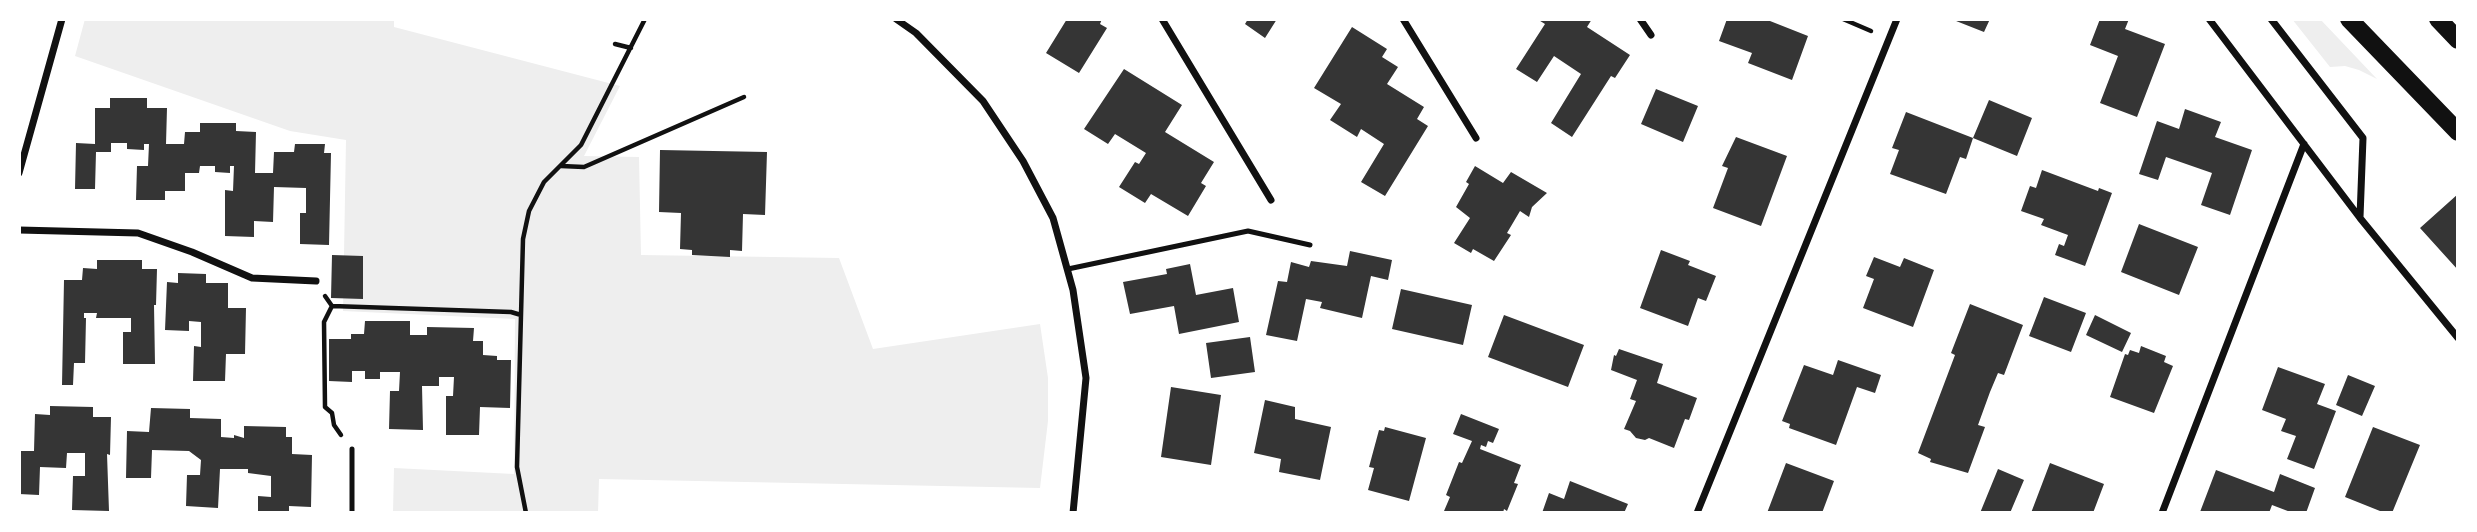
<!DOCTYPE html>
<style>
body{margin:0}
#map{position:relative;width:2477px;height:532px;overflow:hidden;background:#fff;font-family:"Open Sans",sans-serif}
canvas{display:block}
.frame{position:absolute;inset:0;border:21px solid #fff;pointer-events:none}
</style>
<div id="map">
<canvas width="2477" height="532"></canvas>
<div class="frame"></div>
</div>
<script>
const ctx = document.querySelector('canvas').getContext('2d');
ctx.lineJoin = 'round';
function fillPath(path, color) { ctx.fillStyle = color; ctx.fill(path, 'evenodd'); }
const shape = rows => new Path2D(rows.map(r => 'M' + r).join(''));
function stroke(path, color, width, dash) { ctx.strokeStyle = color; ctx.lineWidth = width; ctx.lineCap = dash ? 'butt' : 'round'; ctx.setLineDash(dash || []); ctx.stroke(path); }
const green = shape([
 [85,19,394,19,394,27,620,86,584,156,639,157,641,255,839,258,873,349,1040,324,1048,378,1048,421,1040,488,599,479,598,513,393,513,394,468,514,474,515,319,343,311,346,140,290,131,75,56],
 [2292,19,2320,19,2377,79,2359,70,2345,66,2330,67]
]);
const building = shape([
 [1067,19,1102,19,1100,24,1107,28,1079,73,1046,53],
 [1248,19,1277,19,1265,38,1245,24],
 [1537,19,1592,19,1587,27,1630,55,1615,78,1611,76,1572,137,1551,123,1581,74,1554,56,1537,82,1516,69,1545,24],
 [1727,19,1771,19,1770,21,1808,36,1792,80,1748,63,1752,53,1719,41],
 [1951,19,1990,19,1984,32],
 [2100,19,2129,19,2125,29,2165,44,2137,117,2100,103,2118,56,2090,45],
 [1352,27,1387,49,1382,57,1398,67,1387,84,1424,107,1417,119,1428,126,1385,196,1361,182,1384,144,1361,129,1357,137,1330,120,1341,104,1314,88],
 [1124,69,1182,105,1165,132,1214,162,1201,183,1206,186,1188,216,1151,194,1145,203,1119,187,1135,162,1139,164,1146,153,1115,134,1108,144,1084,129],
 [1656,89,1698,106,1683,142,1641,124],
 [110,98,147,98,147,108,167,108,166,144,184,144,185,132,200,132,200,123,236,123,236,131,256,132,255,173,273,173,274,152,294,152,295,144,325,144,324,153,331,153,329,245,300,244,300,213,306,213,306,188,274,187,273,222,254,221,254,237,225,236,225,190,233,191,234,166,230,166,230,173,215,172,215,166,200,166,199,173,185,173,185,191,165,191,165,200,136,200,137,166,148,166,149,144,144,144,144,150,127,149,127,143,111,143,111,152,96,152,95,189,75,189,76,143,95,144,95,108,110,108],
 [1989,100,2032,118,2017,156,1973,138],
 [2185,109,2221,122,2215,137,2252,150,2230,215,2201,205,2212,173,2166,157,2158,180,2139,174,2157,121,2179,129],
 [1906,112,1973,138,1966,159,1960,157,1946,194,1890,174,1899,150,1892,148],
 [1736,137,1787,156,1761,226,1713,208,1728,168,1722,166],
 [660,150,767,152,765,215,743,214,742,251,730,250,730,257,692,255,692,250,680,249,681,213,659,212],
 [1475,166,1503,183,1511,172,1547,193,1532,207,1529,217,1520,211,1507,233,1511,235,1494,261,1473,249,1471,253,1454,243,1470,218,1456,207,1469,184,1466,182],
 [2042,170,2098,191,2099,188,2112,193,2085,266,2055,255,2059,244,2064,246,2068,235,2041,225,2044,219,2021,211,2030,186,2036,188],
 [2458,194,2458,270,2420,228],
 [2139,224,2198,247,2179,295,2121,272],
 [1661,250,1690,261,1688,265,1716,276,1706,301,1698,298,1688,326,1640,308],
 [1350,251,1392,260,1388,280,1371,276,1362,318,1320,308,1322,302,1306,299,1297,341,1266,335,1278,281,1287,282,1291,262,1309,267,1311,261,1347,266],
 [332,255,363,256,363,299,331,298],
 [1874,257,1900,267,1904,258,1934,270,1913,327,1863,308,1874,279,1866,276],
 [97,260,142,260,142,269,157,269,156,305,154,305,155,364,123,364,123,332,131,332,131,318,96,318,97,313,84,313,84,318,86,318,85,363,74,363,73,385,62,385,64,280,82,280,83,268,97,269],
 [1190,264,1196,295,1233,288,1239,322,1179,334,1174,306,1130,314,1123,282,1167,274,1166,269],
 [178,273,206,274,206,283,228,283,228,308,246,308,245,354,226,354,225,381,193,381,194,346,201,347,201,322,189,321,189,331,165,330,167,282,178,283],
 [1401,289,1472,305,1463,345,1392,329],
 [2044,297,2086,313,2071,352,2029,336],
 [1970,304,2023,325,2004,375,1998,373,1990,392,1978,425,1985,427,1968,473,1930,462,1931,459,1918,453,1955,355,1951,353],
 [1504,315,1584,345,1568,387,1488,357],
 [2095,315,2131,333,2122,352,2086,335],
 [365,321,410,321,410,335,427,335,427,327,474,328,473,341,483,341,483,355,497,356,497,360,511,360,510,408,480,407,479,435,446,435,446,396,453,396,454,377,439,377,439,386,422,386,423,430,389,429,390,391,399,391,400,372,380,372,380,379,365,379,365,371,352,371,352,382,329,381,329,339,351,339,351,334,364,334],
 [1250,337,1255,372,1211,378,1206,343],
 [2141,346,2166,356,2164,362,2173,366,2154,413,2110,397,2125,354,2128,355,2130,350,2139,353],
 [1619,349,1663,364,1657,383,1697,398,1689,420,1685,419,1674,448,1649,438,1645,440,1636,438,1630,431,1624,429,1636,401,1630,399,1637,380,1611,370,1614,355,1616,356],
 [1838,360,1881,375,1875,393,1857,387,1836,445,1789,428,1790,424,1782,421,1804,365,1833,375],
 [2278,367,2325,384,2317,404,2336,411,2314,469,2287,459,2296,436,2281,431,2286,419,2262,410],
 [2348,375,2375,386,2362,416,2336,405],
 [1171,387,1221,395,1211,465,1161,457],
 [1265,400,1295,407,1295,419,1331,427,1320,480,1279,472,1281,459,1254,453],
 [50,406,93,407,93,417,111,417,110,455,107,454,109,511,72,510,73,476,85,476,85,453,67,453,66,468,40,467,39,495,19,494,19,451,34,451,35,414,50,415],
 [151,408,190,409,190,418,221,419,221,437,234,438,234,435,244,438,244,426,286,427,286,437,292,437,292,454,312,455,311,507,289,506,289,513,258,513,258,496,271,497,271,476,248,473,248,469,220,469,218,508,186,506,187,475,200,475,201,460,189,451,152,450,151,478,126,478,127,431,149,432],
 [1461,414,1499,429,1493,443,1488,441,1486,447,1481,445,1480,449,1521,465,1514,483,1518,484,1507,511,1504,509,1503,513,1444,511,1450,497,1446,495,1459,462,1462,463,1472,441,1453,434],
 [1385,427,1426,438,1409,501,1368,490,1374,468,1369,467,1379,430,1384,431],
 [2373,427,2420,445,2392,513,2385,513,2345,497],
 [1786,463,1834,481,1822,513,1767,513],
 [2050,463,2104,484,2093,513,2031,513],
 [1998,469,2024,480,2010,513,1980,513],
 [2216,470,2274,492,2280,474,2315,488,2306,513,2293,513,2272,505,2269,513,2203,513,2200,512],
 [1570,481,1628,504,1624,513,1542,513,1549,493,1564,499]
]);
const path = shape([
 [1843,19,1871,31],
 [615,44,631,48],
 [561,166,584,167,744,97],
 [325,296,332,306,511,312,521,315],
 [332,306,324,322,325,407,332,413,334,425,341,435],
 [526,513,517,467,523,239,529,211,544,182,581,145,645,19]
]);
const service = shape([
 [1068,269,1248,231,1310,245],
 [352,449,352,513]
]);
const minor = shape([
 [896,19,916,33,983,101,1023,161,1053,218,1073,290,1086,378,1073,513],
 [1162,19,1271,200],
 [1403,19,1476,138],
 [1640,19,1651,35],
 [2209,19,2360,218,2458,338],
 [2271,19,2363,138,2360,217],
 [19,173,62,19],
 [19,230,138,233,192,252,252,278,316,281],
 [1697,513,1897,19],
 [2162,513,2304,144]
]);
const primary = shape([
 [2349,19,2458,132],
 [2438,19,2458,40]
]);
fillPath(green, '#eee');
fillPath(building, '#353535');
stroke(path, '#111', 4.5);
stroke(service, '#111', 5);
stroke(minor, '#111', 7);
stroke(primary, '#111', 18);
</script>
